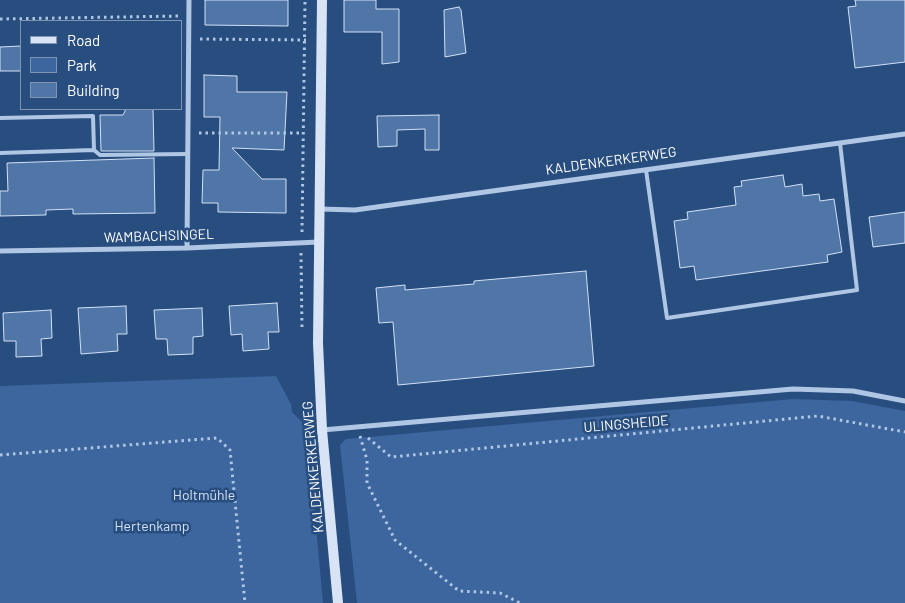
<!DOCTYPE html>
<meta charset="utf-8">
<style>
body{margin:0}
#map{position:relative;width:905px;height:603px;overflow:hidden;background:#284d7f;font-family:Barlow,sans-serif}
canvas{display:block}
.legend{position:absolute;left:20px;top:20px;width:162px;height:90px;box-sizing:border-box;background:#284d7f;border:1px solid #7e94b2;margin:0;padding:6px 9px;list-style:none;font-size:15px;color:#fff}
.legend li{display:flex;align-items:center;gap:10px;height:25px}
.legend b{width:25px;border:1px solid #7e94b2}
</style>
<div id="map">
<canvas width="905" height="603"></canvas>
<ul class="legend">
<li><b style="height:6px;background:#d8e4f5"></b>Road</li>
<li><b style="height:14px;background:#3c669d"></b>Park</li>
<li><b style="height:14px;background:#5076a8"></b>Building</li>
</ul>
</div>
<script>
const ctx = document.querySelector('canvas').getContext('2d');
ctx.lineJoin = 'round';
function fillPath(path, color) { ctx.fillStyle = color; ctx.fill(path, 'evenodd'); }
const shape = rows => new Path2D(rows.map(r => 'M' + r).join(''));
function stroke(path, color, width, dash) { ctx.strokeStyle = color; ctx.lineWidth = width; ctx.lineCap = dash ? 'butt' : 'round'; ctx.setLineDash(dash || []); ctx.stroke(path); }
function write(font, color, halo, rows, align = 'center') {
  ctx.font = font + ' Barlow,sans-serif'; ctx.lineWidth = 5; ctx.setLineDash([]); ctx.textBaseline = 'middle'; ctx.strokeStyle = halo; ctx.fillStyle = color; for (const [text, x, y, turn = 0] of rows) {
    ctx.save(); ctx.translate(x, y); ctx.rotate((+turn || 0) * Math.PI / 180); ctx.textAlign = isNaN(turn) ? turn : align; if (halo) ctx.strokeText(text, 0, 0); ctx.fillText(text, 0, 0); ctx.restore();
  }
}
const green = shape([
 [276,376,291,404,292,412,307,427,323,603,0,603,0,386],
 [793,399,852,401,905,411,905,603,357,603,340,445,346,439]
]);
const building = shape([
 [205,0,288,0,288,26,205,25,205,0],
 [344,0,376,0,376,9,399,9,399,62,382,64,382,32,344,32,344,0],
 [855,0,905,0,905,62,855,68,848,7,856,6,855,0],
 [459,7,461,10,466,53,445,57,444,10,459,7],
 [21,46,21,71,0,71,0,47,21,46],
 [204,75,237,76,237,92,287,92,284,150,232,148,262,179,286,179,286,213,218,212,218,203,202,203,203,170,219,170,220,117,204,117,204,75],
 [126,109,153,109,154,151,101,151,100,115,123,115,126,109],
 [439,115,439,150,425,150,425,129,397,130,397,146,378,147,377,116,439,115],
 [154,158,155,213,73,214,73,209,46,210,46,215,0,216,0,191,8,191,7,163,154,158],
 [783,175,785,187,802,184,803,196,819,194,820,201,834,199,842,252,827,255,828,262,696,280,694,266,680,268,674,221,688,219,687,212,736,205,734,187,742,186,741,181,783,175],
 [905,212,905,243,873,247,869,217,905,212],
 [586,271,594,366,398,385,393,322,379,323,376,288,405,285,405,290,474,284,474,281,586,271],
 [277,303,279,332,268,332,269,349,243,351,242,334,231,335,229,306,277,303],
 [126,306,127,334,117,334,118,351,81,354,78,308,126,306],
 [202,308,203,336,193,337,193,354,168,355,167,339,156,339,154,310,202,308],
 [51,310,52,338,41,339,42,356,16,357,16,341,4,341,3,313,51,310]
]);
const path = shape([
 [0,19,179,16],
 [200,39,306,40],
 [199,133,303,133],
 [302,232,305,0],
 [301,253,302,329],
 [360,436,367,460,367,483,395,540,459,591,500,593,520,603],
 [368,438,391,457,818,416,905,432],
 [0,455,217,438,230,450,245,603]
]);
const lane = shape([
 [0,118,93,116,94,150,0,153],
 [94,150,100,155,188,154],
 [646,170,667,318,857,290,840,143]
]);
const street = shape([
 [320,209,355,210,905,134],
 [187,248,189,0],
 [0,251,187,248,319,242],
 [322,430,793,389,853,391,905,401]
]);
const secondary = shape([
 [322,0,318,343,322,430,338,603]
]);
const streetNames = [
 ["KALDENKERKERWEG",611,161,-8],
 ["WAMBACHSINGEL",159,236,-2],
 ["ULINGSHEIDE",626,424,-5],
 ["KALDENKERKERWEG",313,467,-95]
];
const parkNames = [
 ["Holtmühle",204,495],
 ["Hertenkamp",152,526]
];
fillPath(green, '#3c669d');
fillPath(building, '#5076a8');
stroke(building, '#d2e1f5', 1);
stroke(path, '#afc7e5', 3, [2.5, 4]);
stroke(lane, '#afc7e5', 4);
stroke(street, '#afc7e5', 5);
stroke(secondary, '#d8e4f5', 10);
write('14px', '#fff', '#284d7f', streetNames);
write('14px', '#d2e1f5', '#284d7f', parkNames);
</script>
